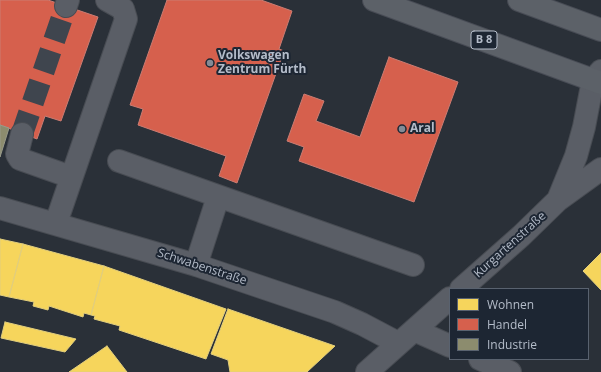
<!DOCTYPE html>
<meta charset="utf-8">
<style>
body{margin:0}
#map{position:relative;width:601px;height:372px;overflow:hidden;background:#2a3038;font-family:"Open Sans",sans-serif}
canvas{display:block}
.legend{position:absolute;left:449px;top:288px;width:140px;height:72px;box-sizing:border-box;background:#1d2633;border:1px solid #59626f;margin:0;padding:5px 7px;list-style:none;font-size:12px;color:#b4bcc9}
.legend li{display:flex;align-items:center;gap:8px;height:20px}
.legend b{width:20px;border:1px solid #59626f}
</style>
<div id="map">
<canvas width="601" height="372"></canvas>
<ul class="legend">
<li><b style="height:11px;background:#f6d55c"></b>Wohnen</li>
<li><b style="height:11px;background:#d6604d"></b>Handel</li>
<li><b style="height:11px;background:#8c8c6e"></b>Industrie</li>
</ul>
</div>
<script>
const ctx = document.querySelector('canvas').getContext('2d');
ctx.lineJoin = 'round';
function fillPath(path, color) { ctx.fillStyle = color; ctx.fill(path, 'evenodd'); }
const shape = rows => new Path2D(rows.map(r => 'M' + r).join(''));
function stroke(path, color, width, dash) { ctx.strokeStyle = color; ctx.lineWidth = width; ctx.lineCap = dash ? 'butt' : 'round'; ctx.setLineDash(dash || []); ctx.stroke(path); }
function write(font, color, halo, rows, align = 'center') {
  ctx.font = font + ' "Open Sans",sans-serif'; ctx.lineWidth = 4; ctx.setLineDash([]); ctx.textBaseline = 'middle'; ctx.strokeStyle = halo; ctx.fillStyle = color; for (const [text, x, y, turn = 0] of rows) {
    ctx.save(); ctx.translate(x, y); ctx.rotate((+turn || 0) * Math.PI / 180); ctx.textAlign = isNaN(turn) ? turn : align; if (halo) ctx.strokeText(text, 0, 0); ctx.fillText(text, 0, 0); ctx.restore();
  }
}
const homes = shape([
 [0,239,23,244,9,297,0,295,0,239],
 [23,244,104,266,91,315,84,313,83,317,49,306,48,310,33,306,34,302,9,297,23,244],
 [601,253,601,290,583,271,601,253],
 [104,266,226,309,206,359,119,330,120,326,94,319,95,316,91,315,104,266],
 [228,309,335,346,307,372,230,372,228,360,211,354,228,309],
 [5,322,76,339,65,352,1,338,5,322],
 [107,346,127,372,69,372,107,346]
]);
const shops = shape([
 [0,0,48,0,98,17,61,121,45,116,37,139,0,125,0,0],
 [167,0,261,0,292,11,279,49,284,51,237,183,219,176,226,156,138,125,143,109,130,105,167,0],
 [389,57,458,82,414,202,299,161,304,147,287,141,304,94,324,101,316,121,360,137,389,57]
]);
const industry = shape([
 [0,125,9,128,0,157,0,125]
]);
const minorTunnel = shape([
 [22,134,66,6]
]);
const minor = shape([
 [66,6,68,0],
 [22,134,17,154,20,159,71,177],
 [119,161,413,265],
 [558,200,576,156,584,127,593,80,601,71],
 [0,208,196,265,335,312,362,324,398,343],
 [56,223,126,19,123,9,107,0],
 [196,265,218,197],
 [461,289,521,236,558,200,601,169],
 [414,330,450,346],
 [480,359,510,372],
 [367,372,450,298]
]);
const major = shape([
 [374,0,601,83],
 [519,0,601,30]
]);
const markers = [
 [210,63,4,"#848b96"],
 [402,129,4,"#848b96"]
];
const shields = [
 [484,40,26]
];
const shieldNames = [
 ["B 8",484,40]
];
const poiNames = [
 ["Volkswagen",218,56],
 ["Zentrum Fürth",218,70],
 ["Aral",410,129]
];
const streetNames = [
 ["Kurgartenstraße",510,245,-42],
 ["Schwabenstraße",202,267,18]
];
fillPath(homes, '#f6d55c');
stroke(homes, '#e2ce7d', 1);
fillPath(shops, '#d6604d');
stroke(shops, '#cc7c72', 1);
fillPath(industry, '#8c8c6e');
stroke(industry, '#989a89', 1);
stroke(minorTunnel, '#3f454e', 22, [22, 11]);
stroke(minor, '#484c53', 24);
stroke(major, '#484c55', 24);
stroke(minor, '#5a5e66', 22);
stroke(major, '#5c6168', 22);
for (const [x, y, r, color] of markers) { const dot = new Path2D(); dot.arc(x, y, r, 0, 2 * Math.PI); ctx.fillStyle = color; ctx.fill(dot); stroke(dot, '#1d2633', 1.5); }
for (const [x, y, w] of shields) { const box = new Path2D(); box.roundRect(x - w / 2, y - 9, w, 18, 3); ctx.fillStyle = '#1d2633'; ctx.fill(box); stroke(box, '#b4bcc9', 1); }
write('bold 11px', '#b4bcc9', null, shieldNames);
write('bold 12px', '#b4bcc9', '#1d2633', poiNames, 'left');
write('12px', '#b4bcc9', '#1d2633', streetNames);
</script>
